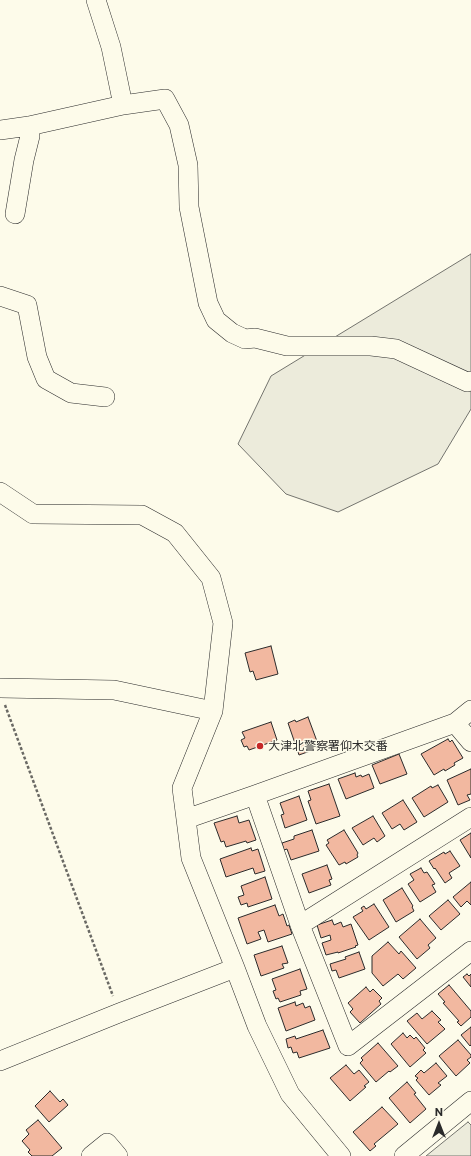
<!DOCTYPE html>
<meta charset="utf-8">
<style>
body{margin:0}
#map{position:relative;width:471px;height:1156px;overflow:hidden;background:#fdfbea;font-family:Commissioner,sans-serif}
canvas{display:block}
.north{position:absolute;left:419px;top:1104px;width:40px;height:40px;-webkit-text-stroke:3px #fdfbea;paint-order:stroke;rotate:0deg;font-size:11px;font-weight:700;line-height:16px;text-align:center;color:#2b2b2b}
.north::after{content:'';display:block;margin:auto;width:14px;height:18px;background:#2b2b2b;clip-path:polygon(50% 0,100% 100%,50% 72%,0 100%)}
</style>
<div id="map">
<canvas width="471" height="1156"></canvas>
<div class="north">N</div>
</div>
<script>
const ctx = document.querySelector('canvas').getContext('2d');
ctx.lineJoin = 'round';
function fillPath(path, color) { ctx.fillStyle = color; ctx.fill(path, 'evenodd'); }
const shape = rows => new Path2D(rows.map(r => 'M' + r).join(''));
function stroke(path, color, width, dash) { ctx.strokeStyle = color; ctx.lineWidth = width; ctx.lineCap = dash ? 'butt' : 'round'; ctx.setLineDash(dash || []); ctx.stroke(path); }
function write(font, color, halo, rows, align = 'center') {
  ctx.font = font + ' Commissioner,"Noto Sans JP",sans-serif'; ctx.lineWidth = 3; ctx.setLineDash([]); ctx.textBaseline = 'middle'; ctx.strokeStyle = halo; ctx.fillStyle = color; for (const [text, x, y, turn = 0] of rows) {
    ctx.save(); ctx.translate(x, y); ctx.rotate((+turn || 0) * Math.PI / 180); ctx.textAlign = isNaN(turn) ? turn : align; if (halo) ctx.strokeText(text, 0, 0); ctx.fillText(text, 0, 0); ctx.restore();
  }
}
const green = shape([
 [471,254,471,409,438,464,338,512,286,494,238,444,271,376,471,254],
 [468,1122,471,1125,471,1156,426,1156,468,1122]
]);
const building = shape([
 [271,646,278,674,256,680,253,671,250,672,245,653,271,646],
 [308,717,318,744,312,746,313,750,299,755,288,723,295,720,296,722,308,717],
 [271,722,277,740,249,750,247,746,244,747,241,740,245,738,242,732,271,722],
 [448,739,450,742,452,740,463,758,454,763,455,765,445,771,444,769,434,775,421,754,448,739],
 [399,754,407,774,380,784,372,765,399,754],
 [471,769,471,794,467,795,470,800,458,805,447,780,471,769],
 [355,773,356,777,361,775,362,777,369,774,374,788,346,799,338,779,355,773],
 [329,784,340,816,316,824,308,801,311,800,308,791,329,784],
 [438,785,448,802,424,817,412,798,431,786,432,788,438,785],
 [299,796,307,820,285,828,281,815,284,814,280,803,299,796],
 [403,800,417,822,404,830,400,824,392,829,382,813,403,800],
 [237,816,239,823,249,820,256,840,247,843,246,841,226,847,224,841,221,842,214,823,237,816],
 [373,816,385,836,377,842,374,838,363,845,352,828,373,816],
 [312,830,319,851,291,860,287,849,284,850,282,843,294,839,294,836,312,830],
 [344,830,358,853,357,855,358,857,346,864,345,862,339,865,326,845,329,843,327,840,344,830],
 [471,833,471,858,460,840,471,833],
 [251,848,252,851,258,849,265,871,255,874,253,868,226,877,220,859,251,848],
 [450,851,460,866,449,873,452,878,445,883,435,868,434,869,429,861,444,852,445,854,450,851],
 [327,865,332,879,329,880,331,885,309,893,302,874,327,865],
 [421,868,424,873,427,872,435,884,432,885,436,892,420,902,408,884,414,880,410,874,421,868],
 [265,877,272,899,248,907,247,903,241,905,238,897,244,895,241,886,265,877],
 [471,882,471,905,467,901,461,907,453,897,471,882],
 [402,888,413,906,412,907,414,911,396,922,383,900,402,888],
 [448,900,460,914,441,930,429,916,448,900],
 [374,904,389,927,369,940,353,917,363,911,361,908,364,906,366,909,374,904],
 [275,905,279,916,283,914,287,926,289,925,292,934,268,942,264,930,258,932,261,939,247,944,238,918,275,905],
 [420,919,436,938,428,945,430,948,417,959,399,937,420,919],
 [332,920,334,925,341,922,343,927,351,924,358,945,355,946,356,947,338,953,338,952,326,955,322,943,331,940,330,935,321,938,317,925,332,920],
 [388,942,399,954,401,951,416,968,403,979,398,974,383,986,372,973,372,956,388,942],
 [282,946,288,963,282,964,284,968,261,976,254,955,282,946],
 [359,952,365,969,339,978,336,970,332,971,330,964,346,959,345,957,359,952],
 [300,969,307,989,300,991,301,995,280,1002,278,998,276,999,273,991,276,990,272,979,300,969],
 [467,974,469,976,471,974,471,987,463,977,467,974],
 [449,985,471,1011,471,1017,461,1026,457,1022,459,1021,443,1003,445,1002,438,994,449,985],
 [366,987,370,992,373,989,382,998,379,1001,381,1004,360,1023,350,1012,353,1009,348,1003,366,987],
 [295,1002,296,1006,303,1003,305,1008,310,1006,315,1020,286,1031,278,1008,295,1002],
 [432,1011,441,1020,438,1022,445,1029,427,1044,407,1021,417,1013,422,1019,432,1011],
 [471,1027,471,1045,470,1046,461,1035,471,1027],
 [323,1030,330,1048,299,1058,297,1052,293,1053,291,1047,288,1048,286,1039,295,1036,296,1039,323,1030],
 [403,1033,407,1038,410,1035,414,1039,416,1037,425,1048,423,1050,426,1053,410,1067,391,1044,403,1033],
 [458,1040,471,1055,471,1057,467,1060,470,1063,456,1076,439,1056,458,1040],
 [378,1043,398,1066,390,1072,389,1071,376,1082,360,1063,363,1060,361,1058,378,1043],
 [436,1063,447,1076,438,1083,441,1085,429,1095,416,1080,418,1078,415,1076,421,1070,424,1073,436,1063],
 [346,1065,354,1074,359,1070,369,1082,364,1086,366,1087,350,1101,330,1078,346,1065],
 [407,1082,416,1093,414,1094,426,1109,410,1123,389,1098,407,1082],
 [50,1091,60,1102,63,1099,68,1105,49,1122,35,1106,50,1091],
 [382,1107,398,1124,374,1144,376,1146,370,1151,353,1132,382,1107],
 [38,1120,62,1148,52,1156,32,1156,28,1152,30,1150,22,1141,29,1134,26,1130,38,1120]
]);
const path = shape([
 [5,705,113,996]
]);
const minor = shape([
 [96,0,111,47,123,105],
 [0,130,29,126,123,105,165,99,179,125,188,165,189,207,208,303,216,320,232,333,245,339,255,338,287,346,371,346,396,349,467,382,471,381],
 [15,214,24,160,30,136,29,126],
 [0,296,27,305,37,357,46,379,71,393,105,397],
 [0,492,33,514,142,515,175,533,211,578,223,623,213,711,182,788,191,858,235,968,257,1026,290,1094,341,1156],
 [0,688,114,690,213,711],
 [455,723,471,742],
 [255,795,300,925,348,1046,471,951],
 [186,819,255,795,455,723,471,710],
 [300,925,471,817],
 [0,1061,119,1013,235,968],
 [91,1156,107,1143,118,1156],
 [404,1156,471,1101]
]);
const markers = [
 [260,746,4,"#c62828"]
];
const poiNames = [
 ["大津北警察署仰木交番",268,746]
];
fillPath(green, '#ecebdb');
stroke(green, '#74746e', 1);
fillPath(building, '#f2b8a0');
stroke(building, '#2b2b2b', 1);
stroke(minor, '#2b2b2b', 20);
stroke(path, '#6a6964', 2.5, [3, 2]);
stroke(minor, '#fdfbea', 19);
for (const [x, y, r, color] of markers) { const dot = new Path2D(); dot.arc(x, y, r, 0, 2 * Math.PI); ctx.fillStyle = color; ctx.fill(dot); stroke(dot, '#fdfbea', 1.5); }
write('12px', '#2b2b2b', '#fdfbea', poiNames, 'left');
</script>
